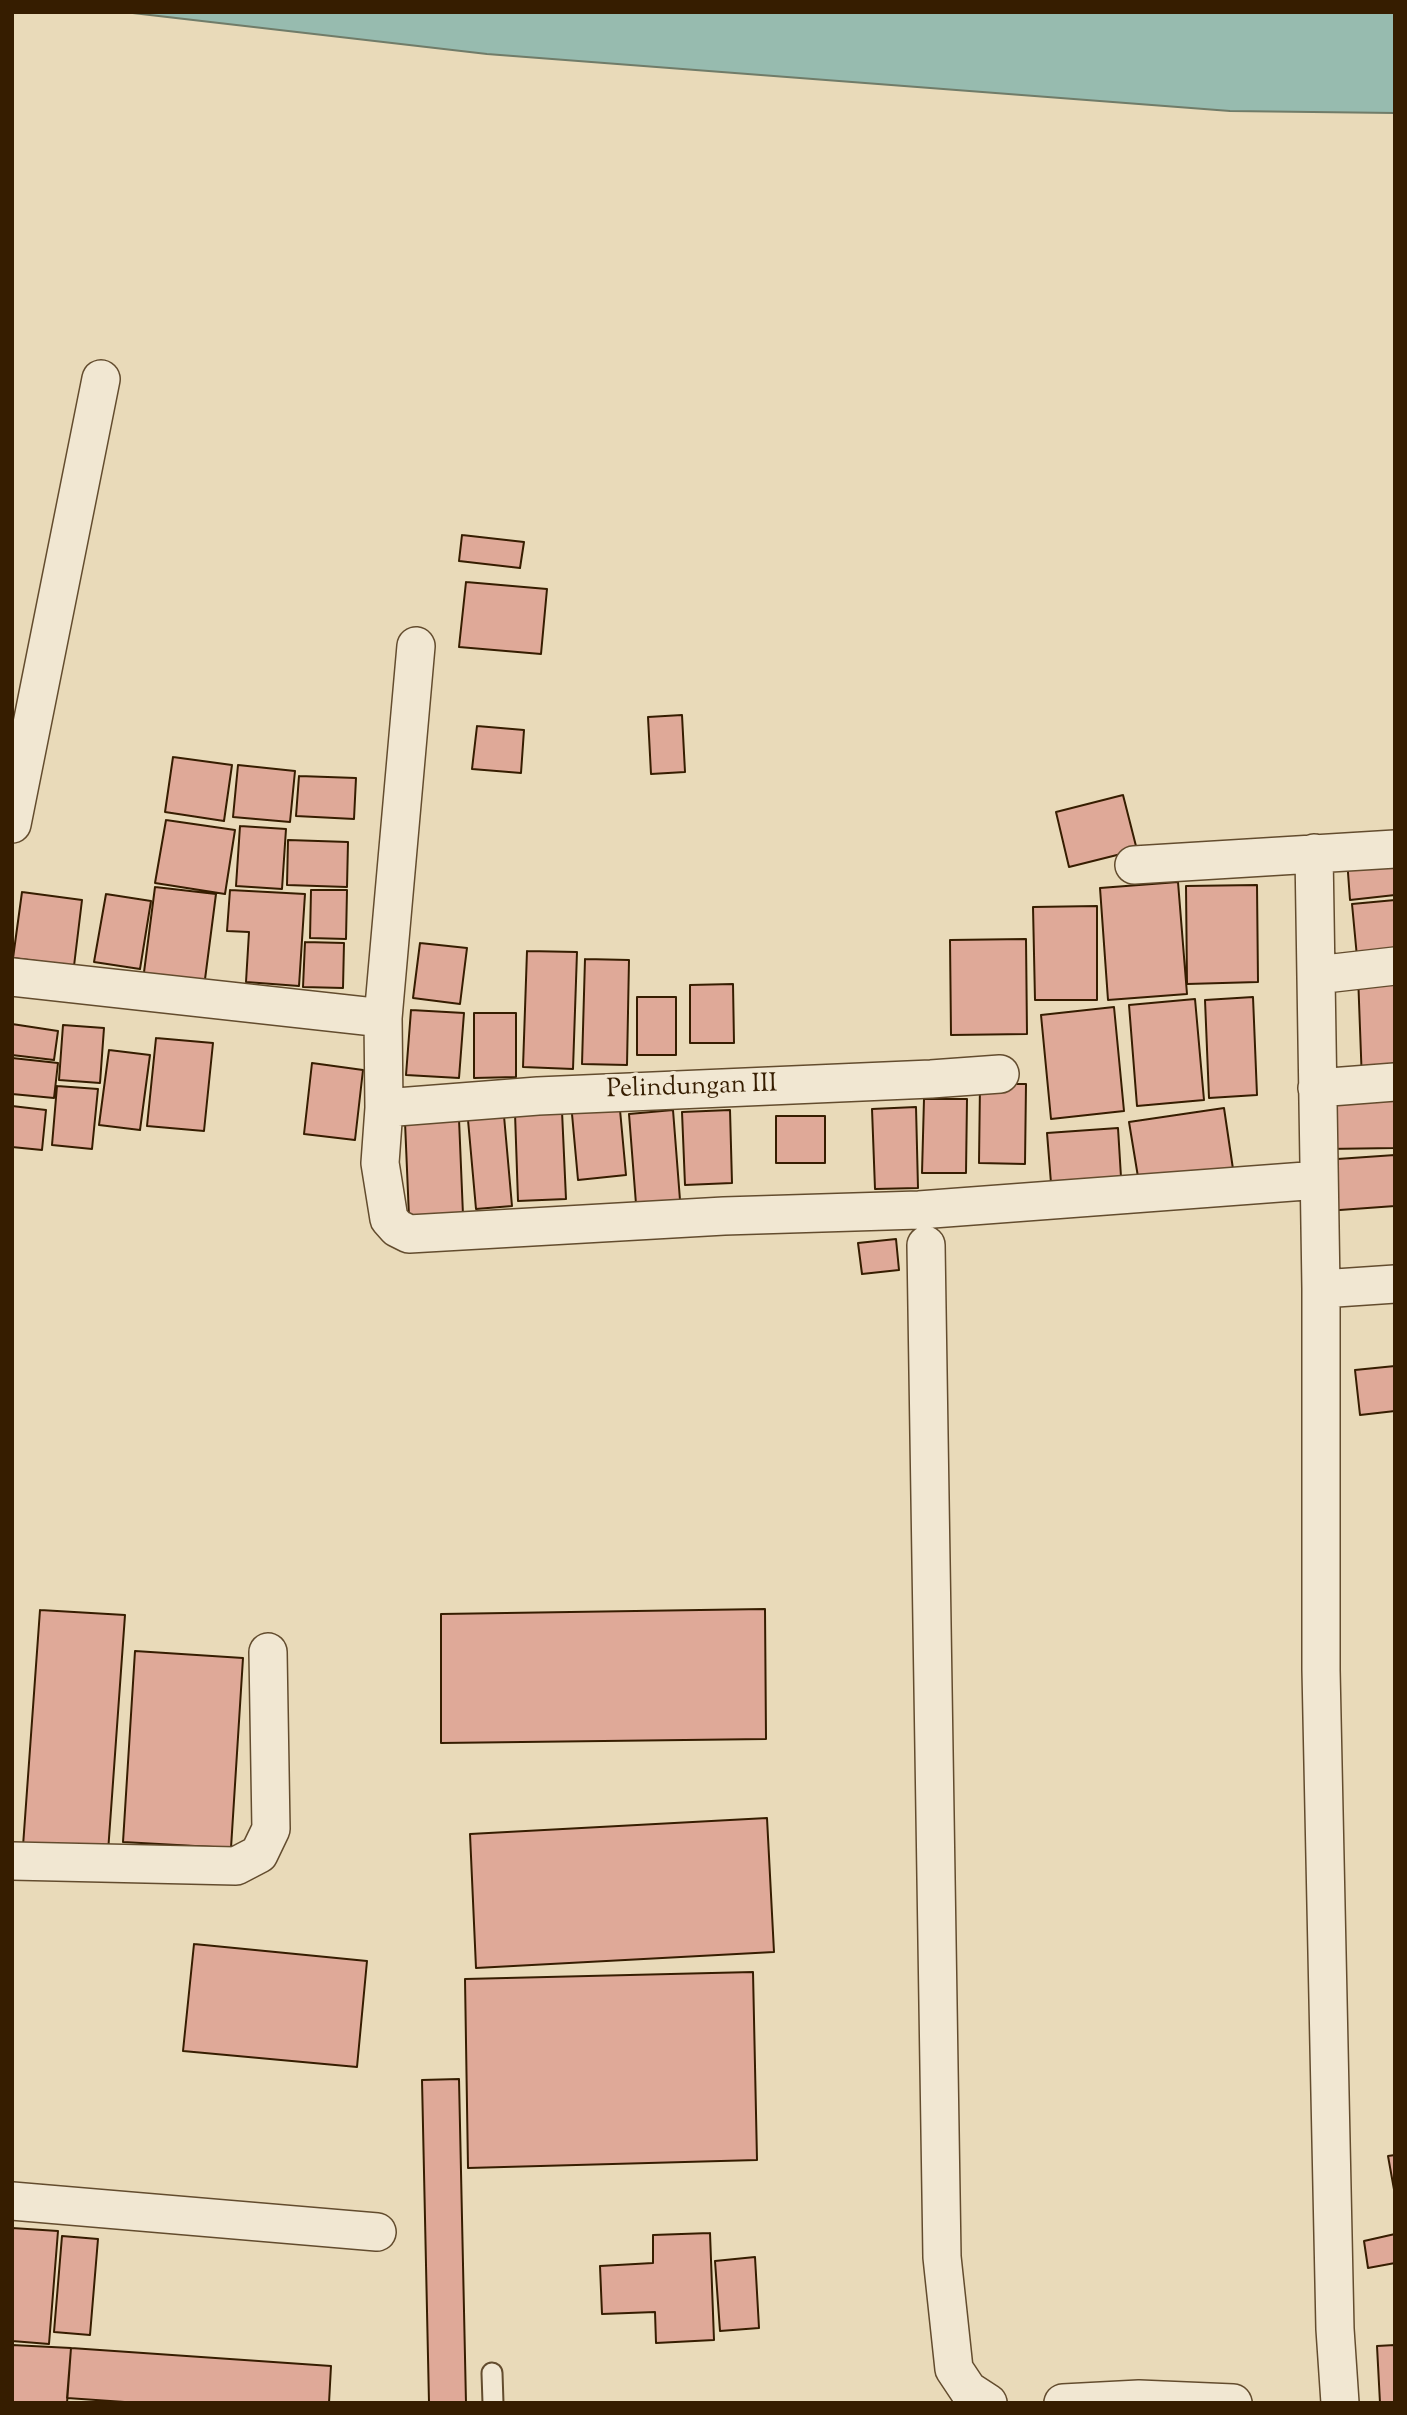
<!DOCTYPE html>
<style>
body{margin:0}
#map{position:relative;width:1407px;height:2415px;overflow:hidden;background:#e9dab9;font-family:"Sorts Mill Goudy",serif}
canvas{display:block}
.frame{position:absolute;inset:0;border:14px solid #361d00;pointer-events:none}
</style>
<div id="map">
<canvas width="1407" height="2415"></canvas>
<div class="frame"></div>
</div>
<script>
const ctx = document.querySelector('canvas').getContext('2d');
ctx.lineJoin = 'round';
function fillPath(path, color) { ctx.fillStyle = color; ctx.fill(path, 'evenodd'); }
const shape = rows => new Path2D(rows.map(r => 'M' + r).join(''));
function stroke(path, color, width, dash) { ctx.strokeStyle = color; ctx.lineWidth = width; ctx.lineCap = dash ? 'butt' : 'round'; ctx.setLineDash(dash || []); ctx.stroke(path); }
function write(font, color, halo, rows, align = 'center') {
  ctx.font = font + ' "Sorts Mill Goudy",serif'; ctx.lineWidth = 7; ctx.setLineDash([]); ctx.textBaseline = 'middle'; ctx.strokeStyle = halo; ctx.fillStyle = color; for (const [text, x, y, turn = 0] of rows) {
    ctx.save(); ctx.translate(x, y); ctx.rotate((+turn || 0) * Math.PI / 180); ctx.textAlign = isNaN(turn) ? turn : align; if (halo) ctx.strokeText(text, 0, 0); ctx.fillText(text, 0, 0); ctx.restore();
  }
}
const water = shape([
 [124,12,1395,12,1395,113,1230,111,487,54,124,12]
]);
const building = shape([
 [462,535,524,542,520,568,459,561,462,535],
 [466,582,547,589,541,654,459,647,466,582],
 [682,715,685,772,651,774,648,717,682,715],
 [477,726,524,730,521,773,472,769,477,726],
 [173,757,232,765,224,821,165,812,173,757],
 [238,765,295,771,290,822,233,817,238,765],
 [299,776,356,778,354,819,296,816,299,776],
 [1123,795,1137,850,1069,867,1056,812,1123,795],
 [166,820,235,830,225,894,155,883,166,820],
 [240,826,286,829,282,889,236,886,240,826],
 [288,840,348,842,347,887,287,885,288,840],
 [1395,853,1395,895,1350,900,1347,859,1395,853],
 [1178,882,1187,994,1108,1000,1100,888,1178,882],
 [1257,885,1258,982,1187,984,1186,886,1257,885],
 [155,887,216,894,204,987,143,980,155,887],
 [230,890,305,894,299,986,246,982,249,932,227,931,230,890],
 [311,890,347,890,346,939,310,938,311,890],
 [22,892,82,900,74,966,13,958,22,892],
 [106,894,151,901,140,969,94,962,106,894],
 [1395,900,1395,953,1357,957,1352,904,1395,900],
 [1097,906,1097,1000,1035,1000,1033,907,1097,906],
 [1026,939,1027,1034,951,1035,950,940,1026,939],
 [305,942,344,943,343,988,303,987,305,942],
 [420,943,467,948,460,1004,413,998,420,943],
 [527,951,577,952,573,1069,523,1067,527,951],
 [585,959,629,960,627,1065,582,1064,585,959],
 [1395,973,1395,1080,1362,1082,1358,975,1395,973],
 [733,984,734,1043,690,1043,690,985,733,984],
 [637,997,676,997,676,1055,637,1055,637,997],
 [1253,997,1257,1095,1209,1098,1205,1000,1253,997],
 [1195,999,1204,1100,1137,1106,1129,1005,1195,999],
 [1114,1007,1124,1111,1051,1119,1041,1015,1114,1007],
 [411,1010,464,1013,459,1078,406,1075,411,1010],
 [474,1013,516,1013,516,1077,474,1078,474,1013],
 [12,1024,58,1031,54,1060,12,1055,12,1024],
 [63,1025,104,1028,100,1083,59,1080,63,1025],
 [156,1038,213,1043,204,1131,147,1126,156,1038],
 [109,1050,150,1055,140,1130,99,1125,109,1050],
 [12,1058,58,1063,54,1098,12,1094,12,1058],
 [312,1063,363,1070,355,1140,304,1134,312,1063],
 [980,1084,1026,1084,1025,1164,979,1163,980,1084],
 [57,1086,98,1089,92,1149,52,1145,57,1086],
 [1326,1098,1395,1098,1395,1148,1326,1149,1326,1098],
 [619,1099,626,1175,578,1180,571,1103,619,1099],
 [924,1099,967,1099,966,1173,922,1173,924,1099],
 [12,1106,46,1110,42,1150,12,1147,12,1106],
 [916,1107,918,1188,875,1189,872,1109,916,1107],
 [1224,1108,1233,1169,1139,1183,1129,1122,1224,1108],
 [673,1110,680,1200,636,1204,629,1114,673,1110],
 [730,1110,732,1183,685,1185,682,1112,730,1110],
 [562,1111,566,1199,518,1201,515,1113,562,1111],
 [504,1116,512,1206,476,1209,468,1120,504,1116],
 [776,1116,825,1116,825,1163,776,1163,776,1116],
 [459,1119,463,1215,409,1217,405,1122,459,1119],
 [1118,1128,1121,1177,1051,1183,1047,1133,1118,1128],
 [1395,1155,1395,1206,1326,1211,1323,1160,1395,1155],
 [896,1239,899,1270,862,1274,858,1243,896,1239],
 [1395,1366,1395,1411,1360,1415,1355,1370,1395,1366],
 [765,1609,766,1739,441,1743,441,1614,765,1609],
 [40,1610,125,1615,108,1852,23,1846,40,1610],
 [135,1651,243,1658,231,1848,123,1842,135,1651],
 [767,1818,774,1952,476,1968,470,1834,767,1818],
 [194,1944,367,1961,357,2067,183,2051,194,1944],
 [753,1972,757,2160,468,2168,465,1979,753,1972],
 [459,2079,466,2403,429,2403,422,2080,459,2079],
 [1395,2155,1395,2195,1388,2156,1395,2155],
 [12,2228,58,2231,49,2344,12,2341,12,2228],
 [710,2233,714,2340,656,2343,655,2312,602,2314,600,2266,653,2263,653,2235,710,2233],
 [1395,2234,1395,2263,1368,2268,1364,2241,1395,2234],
 [62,2236,98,2239,90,2335,54,2332,62,2236],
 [755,2257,759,2328,720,2331,715,2261,755,2257],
 [12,2345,71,2348,67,2403,12,2403,12,2345],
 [1395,2345,1395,2403,1380,2403,1377,2346,1395,2345],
 [71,2348,331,2366,329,2403,139,2403,67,2398,71,2348]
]);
const lane = shape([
 [492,2373,493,2403]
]);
const street = shape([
 [12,824,101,379],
 [1314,853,1321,1289,1395,1284],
 [1134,865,1395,849],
 [1316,975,1395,966],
 [12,977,383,1018,384,1108,380,1163,389,1219,397,1228,409,1234,724,1216,919,1210,1319,1180],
 [383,1018,416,646],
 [1317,1088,1395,1082],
 [384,1108,538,1096,931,1079,1000,1074],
 [926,1245,942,2257,954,2369,968,2390,988,2403],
 [1321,1289,1321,1670,1335,2329,1340,2403],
 [12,1861,236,1866,259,1854,271,1829,268,1652],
 [12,2201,377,2232],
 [1063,2403,1139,2399,1233,2403]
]);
const streetNames = [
 ["Pelindungan III",692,1089,-2]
];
fillPath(water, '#97bbaf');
stroke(water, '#707c69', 2);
fillPath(building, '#dfa998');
stroke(building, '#361d00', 2);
stroke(lane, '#634c2e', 23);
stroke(street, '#634c2e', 40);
stroke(lane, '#f1e7d2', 19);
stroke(street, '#f1e7d2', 37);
write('26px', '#361d00', '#f1e7d2', streetNames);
</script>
